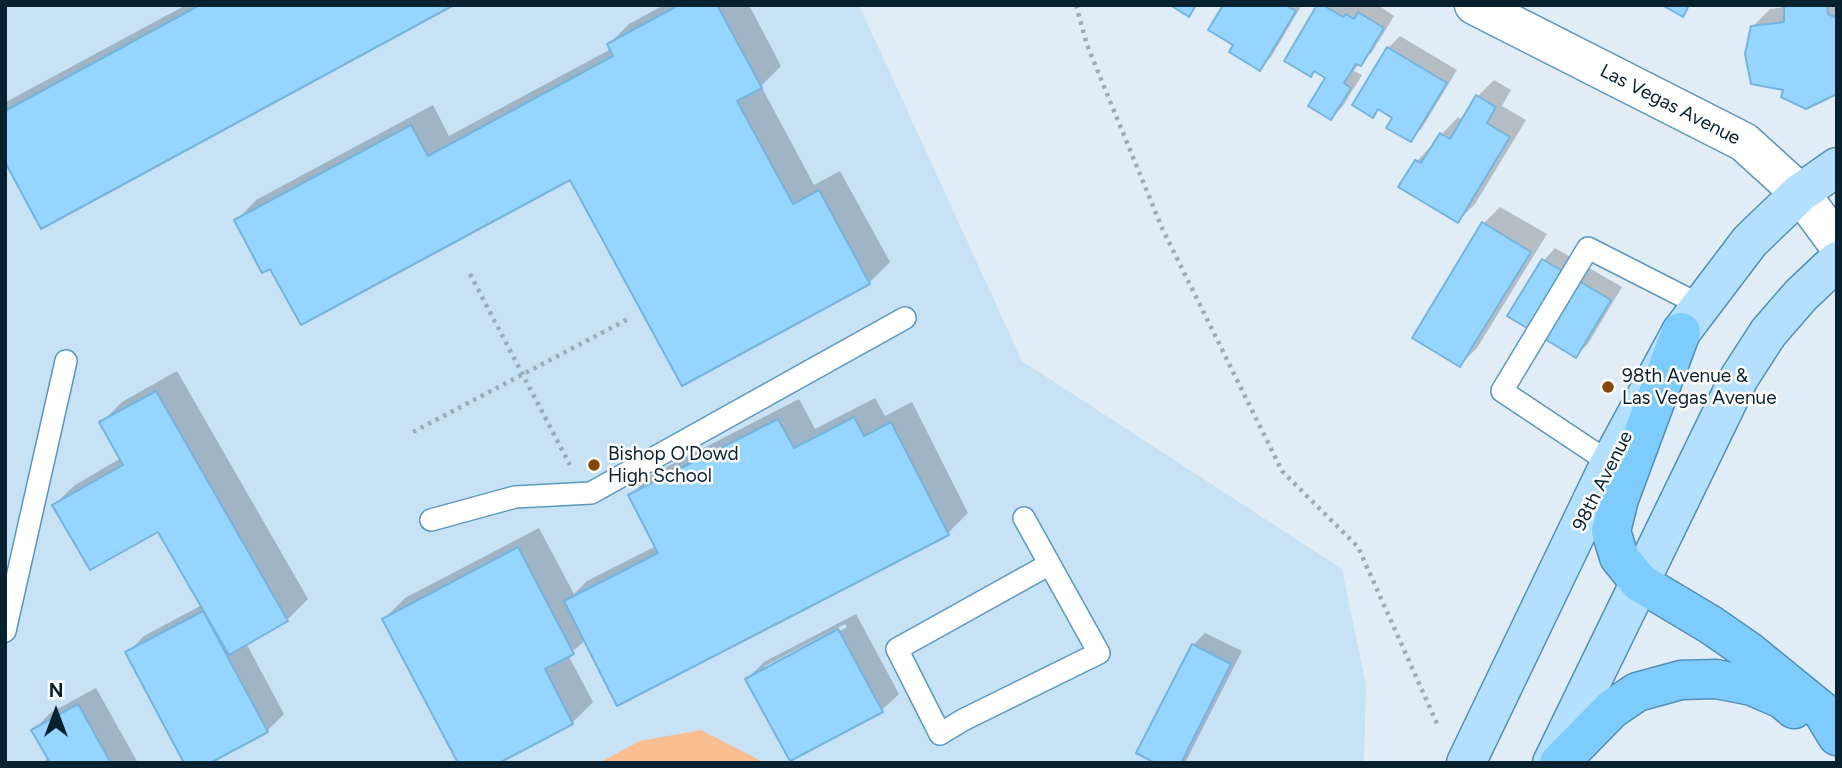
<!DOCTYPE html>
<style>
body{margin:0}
#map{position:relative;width:1842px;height:768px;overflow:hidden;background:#e1edf6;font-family:Figtree,sans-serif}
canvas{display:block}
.frame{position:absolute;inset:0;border:7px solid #072131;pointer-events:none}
.north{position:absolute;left:21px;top:677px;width:70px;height:70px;-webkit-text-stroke:5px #fff;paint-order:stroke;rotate:0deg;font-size:19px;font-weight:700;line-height:28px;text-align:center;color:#072131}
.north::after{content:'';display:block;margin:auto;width:24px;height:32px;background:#072131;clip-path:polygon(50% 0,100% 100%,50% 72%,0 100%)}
</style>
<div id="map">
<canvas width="1842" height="768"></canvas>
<div class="frame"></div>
<div class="north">N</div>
</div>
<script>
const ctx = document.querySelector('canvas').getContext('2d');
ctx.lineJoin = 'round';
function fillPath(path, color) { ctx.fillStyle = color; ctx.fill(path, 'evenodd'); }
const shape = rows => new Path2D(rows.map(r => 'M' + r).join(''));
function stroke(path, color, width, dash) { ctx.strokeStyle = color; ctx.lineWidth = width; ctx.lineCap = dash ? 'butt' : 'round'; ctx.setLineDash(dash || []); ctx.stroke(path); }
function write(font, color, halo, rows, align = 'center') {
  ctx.font = font + ' Figtree,sans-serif'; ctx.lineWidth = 5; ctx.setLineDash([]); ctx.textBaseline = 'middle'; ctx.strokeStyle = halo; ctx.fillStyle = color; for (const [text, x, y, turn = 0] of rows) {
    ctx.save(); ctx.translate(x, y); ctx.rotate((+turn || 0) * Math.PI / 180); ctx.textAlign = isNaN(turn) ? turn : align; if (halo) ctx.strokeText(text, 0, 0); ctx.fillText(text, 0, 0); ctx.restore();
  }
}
const built = shape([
 [5,5,859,5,1022,361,1342,569,1366,685,1364,763,5,763]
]);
const green = shape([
 [701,730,765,763,599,763,640,741]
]);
const shadow = shape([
 [186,5,451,5,5,159,6,102],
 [664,5,749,5,781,66,761,86,814,185,840,171,890,262,869,283,570,178,271,266,236,221,256,200,433,105,449,136,611,49,609,44,629,24],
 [1225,5,1302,5,1271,57,1260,68],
 [1319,5,1378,5,1394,16,1372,52,1359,63,1354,71,1362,75,1343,106,1331,118,1328,77,1315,70,1311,75],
 [1785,5,1837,5,1837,92,1785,88,1753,26,1770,9,1785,7],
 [1400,36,1457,70,1422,128,1410,140,1395,117,1380,108,1373,115,1354,104,1388,48],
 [1494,80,1511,90,1502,106,1526,120,1475,204,1458,221,1401,187,1417,161,1458,117,1463,120,1477,97],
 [1500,207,1547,234,1477,348,1460,365,1484,223],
 [1555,248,1622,287,1588,344,1576,355,1510,316,1544,260],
 [177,371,308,599,287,620,246,643,284,714,267,731,127,653,144,636,202,605,159,529,54,505,75,485,121,458,101,423,122,402],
 [875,398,885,416,912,402,968,513,948,533,586,640,568,655,593,702,572,723,495,763,384,619,405,598,539,528,574,594,587,581,656,546,630,496,651,475,799,399,815,429],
 [856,614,899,694,882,710,747,679,764,662],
 [845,624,847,627,765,670,765,666],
 [1205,633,1242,651,1187,759,1184,763,1159,763,1193,645],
 [96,688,138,763,43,763,49,757,34,730,50,713]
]);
const building = shape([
 [200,5,454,5,41,229,5,162,5,111,200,5],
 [679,5,717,5,762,88,737,101,793,204,819,190,870,284,682,386,570,180,301,325,270,269,262,273,234,220,411,125,428,156,613,56,607,44,679,5],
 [1170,5,1196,5,1189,17,1170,5],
 [1223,5,1286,5,1296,11,1260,71,1229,52,1233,45,1208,30,1223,5],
 [1317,5,1323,5,1343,17,1346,14,1354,19,1358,12,1384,28,1361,66,1356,64,1344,83,1351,88,1331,120,1308,106,1325,78,1314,71,1311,77,1284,61,1317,5],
 [1662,5,1689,5,1683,17,1662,5],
 [1784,5,1827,5,1828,14,1837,18,1837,94,1806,109,1781,97,1783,90,1751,84,1745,54,1751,26,1784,22,1784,5],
 [1387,47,1447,83,1411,142,1386,128,1392,118,1378,109,1373,118,1352,105,1387,47],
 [1476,95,1496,107,1487,123,1510,137,1458,223,1398,187,1415,160,1421,163,1440,133,1450,139,1476,95],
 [1482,222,1531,252,1460,367,1412,338,1482,222],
 [1542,259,1611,300,1576,358,1507,316,1542,259],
 [156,391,288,621,229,655,158,532,90,570,52,505,123,465,99,422,156,391],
 [854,417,864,436,891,422,949,535,617,706,564,601,658,553,628,495,778,419,794,448,854,417],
 [518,547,574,654,545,669,573,724,499,763,458,763,382,619,518,547],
 [203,611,268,732,210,763,184,763,125,652,203,611],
 [838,629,883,712,790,761,745,679,838,629],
 [1192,644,1231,664,1181,763,1155,763,1136,753,1192,644],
 [78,704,111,763,47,763,49,761,31,730,78,704]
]);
const path = shape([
 [1076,5,1087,45,1162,228,1282,471,1358,547,1439,728],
 [470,274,570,465],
 [413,432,630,318]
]);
const service = shape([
 [1610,463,1502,391,1588,248,1700,305],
 [1024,518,1099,653,963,720,940,734,897,649,1048,565],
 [431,520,515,497,591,493,905,318],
 [5,631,66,361]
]);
const minor = shape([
 [1474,5,1744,142,1800,193,1837,243]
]);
const primary = shape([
 [1466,763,1610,463,1681,332,1750,241,1800,193,1837,167],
 [1552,763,1739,378,1768,333,1801,295,1837,261]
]);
const motorway = shape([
 [1681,332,1619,499,1611,531,1619,557,1639,582,1711,625,1747,650,1822,711,1837,736],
 [1559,763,1612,709,1637,692,1681,680,1716,679,1752,686,1782,699,1794,709]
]);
const markers = [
 [1608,387,7,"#87490a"],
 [594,465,7,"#87490a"]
];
const streetNames = [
 ["Las Vegas Avenue",1670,105,27],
 ["98th Avenue",1603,481,-63]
];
const poiNames = [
 ["98th Avenue &",1622,376],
 ["Las Vegas Avenue",1622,398],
 ["Bishop O'Dowd",608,454],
 ["High School",608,476]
];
fillPath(built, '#c7e2f5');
fillPath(green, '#fabe91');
fillPath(shadow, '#0003');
fillPath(building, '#96d5ff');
stroke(building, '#76b4dd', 2);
stroke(service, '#5a98bf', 24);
stroke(minor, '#5a98bf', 41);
stroke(primary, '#5490b6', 41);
stroke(motorway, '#5490b6', 41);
stroke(path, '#9cadb8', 4.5, [3.5, 5]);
stroke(service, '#fff', 21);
stroke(minor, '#fff', 38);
stroke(primary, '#b2e0fe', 38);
stroke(motorway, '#7ecbfd', 38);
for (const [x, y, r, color] of markers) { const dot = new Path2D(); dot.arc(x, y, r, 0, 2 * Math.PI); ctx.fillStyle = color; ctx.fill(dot); stroke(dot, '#fff', 2.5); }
write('19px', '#072131', '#fff', streetNames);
write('19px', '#072131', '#fff', poiNames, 'left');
</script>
